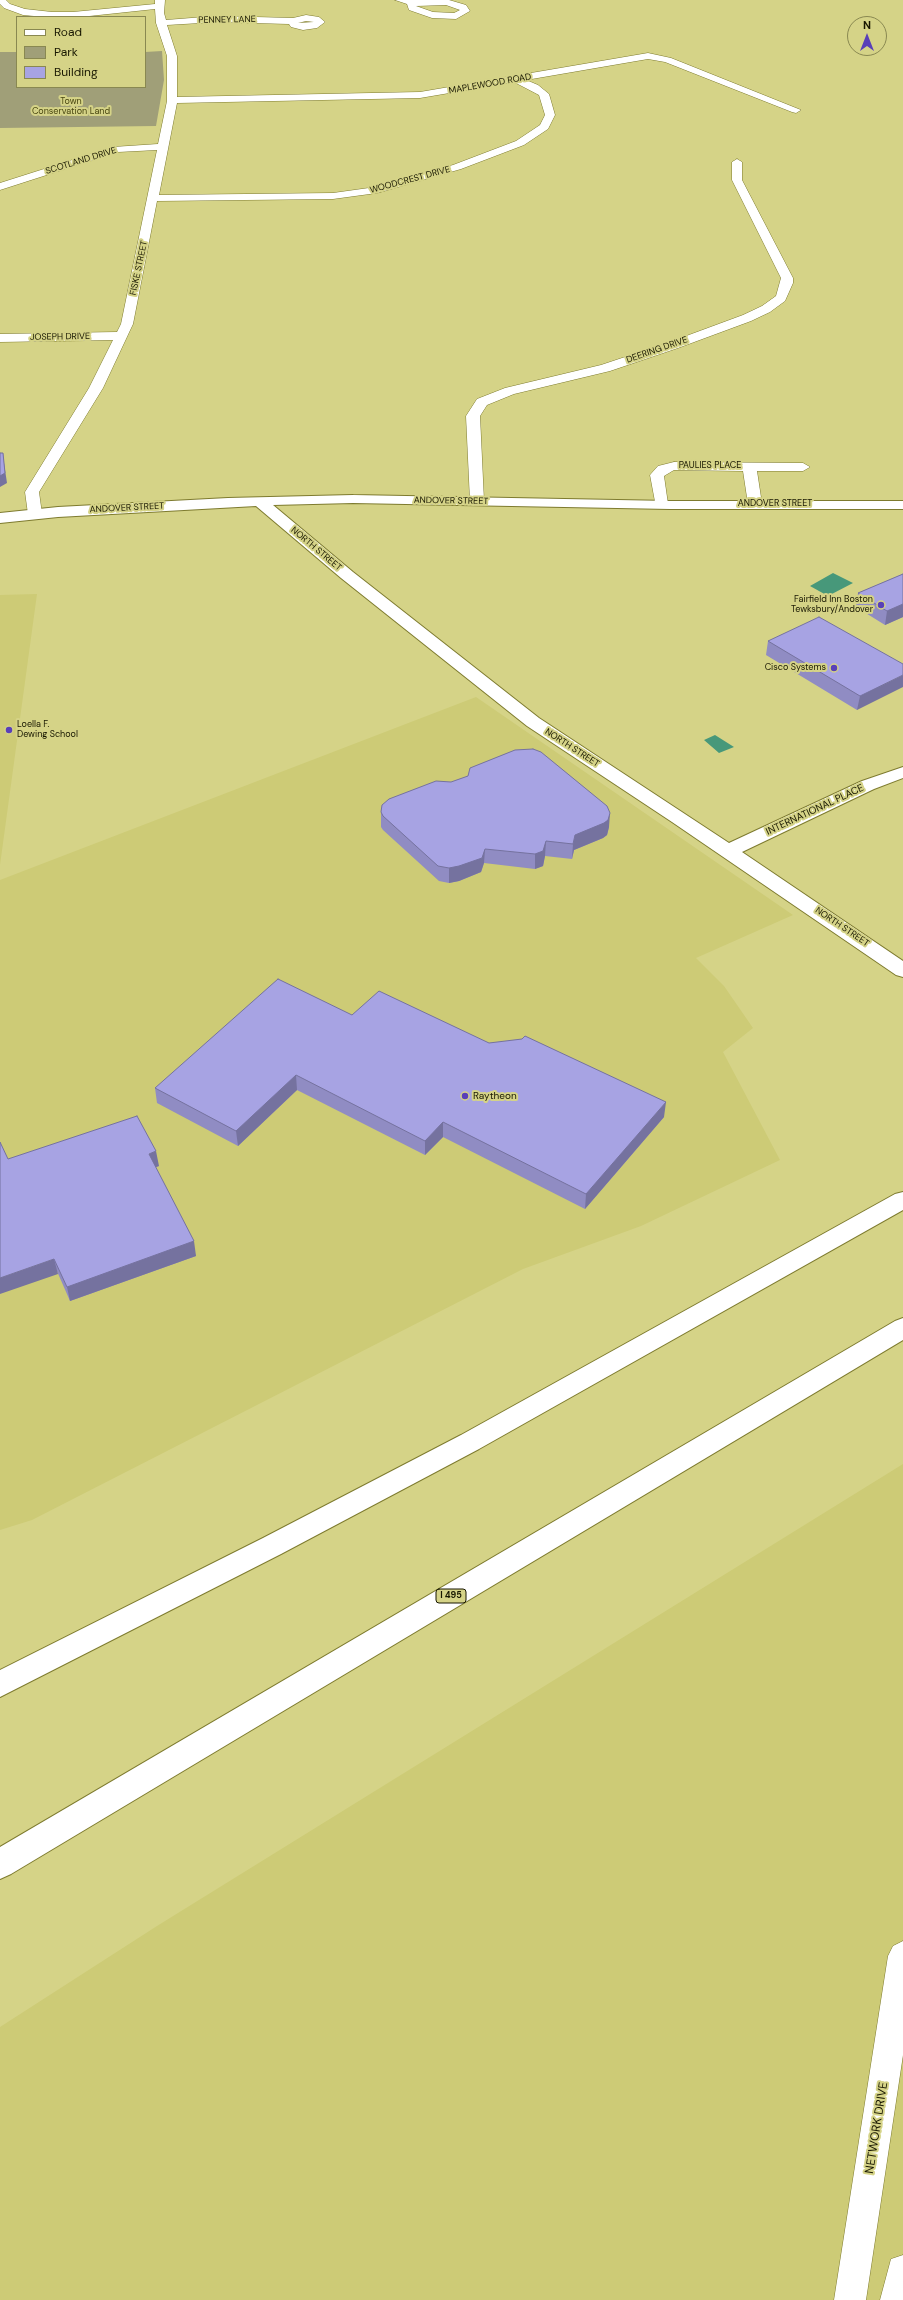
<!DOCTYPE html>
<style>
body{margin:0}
#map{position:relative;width:903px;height:2300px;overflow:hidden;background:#d5d387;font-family:"DM Sans",sans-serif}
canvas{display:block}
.legend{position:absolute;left:16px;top:16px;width:130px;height:72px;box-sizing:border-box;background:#d5d387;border:1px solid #898851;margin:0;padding:5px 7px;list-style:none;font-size:12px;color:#181700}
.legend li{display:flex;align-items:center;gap:8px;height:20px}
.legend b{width:20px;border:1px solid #898851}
.north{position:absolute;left:847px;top:16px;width:40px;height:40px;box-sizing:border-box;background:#d5d387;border:1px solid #898851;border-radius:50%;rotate:0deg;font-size:11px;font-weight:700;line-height:16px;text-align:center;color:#181700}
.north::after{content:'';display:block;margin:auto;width:14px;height:18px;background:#5940b8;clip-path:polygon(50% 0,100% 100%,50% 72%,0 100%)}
</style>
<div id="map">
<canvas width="903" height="2300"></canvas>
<ul class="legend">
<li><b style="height:5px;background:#fff"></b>Road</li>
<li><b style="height:11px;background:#a09f78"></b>Park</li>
<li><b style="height:11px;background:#a7a3e3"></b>Building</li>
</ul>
<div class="north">N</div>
</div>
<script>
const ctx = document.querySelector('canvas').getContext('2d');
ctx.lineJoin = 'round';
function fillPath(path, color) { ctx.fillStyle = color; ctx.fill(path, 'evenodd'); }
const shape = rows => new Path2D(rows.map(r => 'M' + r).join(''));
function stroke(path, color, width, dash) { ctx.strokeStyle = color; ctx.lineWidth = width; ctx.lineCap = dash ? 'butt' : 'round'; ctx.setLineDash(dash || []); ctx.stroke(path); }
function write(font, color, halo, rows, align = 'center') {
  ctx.font = font + ' "DM Sans",sans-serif'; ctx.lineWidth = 4; ctx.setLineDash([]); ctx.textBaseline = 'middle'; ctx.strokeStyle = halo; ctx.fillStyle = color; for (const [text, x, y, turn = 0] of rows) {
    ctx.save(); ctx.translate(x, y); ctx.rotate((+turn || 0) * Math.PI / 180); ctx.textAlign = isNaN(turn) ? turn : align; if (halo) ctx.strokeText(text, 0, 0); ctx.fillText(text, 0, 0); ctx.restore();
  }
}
const built = shape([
 [37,594,0,865,0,595],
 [476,697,793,915,696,958,724,986,753,1028,723,1052,780,1160,641,1226,523,1269,32,1520,0,1530,0,880],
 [903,1464,903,2300,0,2300,0,2027,157,1926]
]);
const green = shape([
 [162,51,164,80,156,126,0,128,0,52,17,52,17,87,145,87,145,52]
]);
const water = shape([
 [833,573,853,583,828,596,810,586],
 [715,735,734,747,719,753,704,740]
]);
const minor = shape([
 [0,0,6,0,10,4,25,9,52,12,73,12,155,4,155,0,165,0,164,13,166,20,217,16,293,18,306,15,319,17,325,22,317,28,303,30,291,27,289,24,217,22,167,25,177,56,177,97,420,92,648,53,671,58,801,110,796,113,792,112,665,62,648,59,526,80,538,85,549,94,555,115,548,129,524,145,461,169,377,193,333,199,157,201,133,324,103,388,39,492,42,514,35,518,28,514,25,492,89,388,113,340,0,342,0,334,117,332,121,324,157,150,118,152,0,190,0,183,113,147,158,144,167,101,167,56,156,23,155,9,80,17,45,17,23,15,4,8,0,4,0,0],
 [306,21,314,22,298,23,306,21],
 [514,82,539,95,545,115,540,125,516,141,453,165,376,187,333,193,159,195,177,103,420,98,514,82],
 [395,0,449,0,466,5,470,11,456,19,432,18,409,10,407,4,395,0],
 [446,5,460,10,454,13,433,12,416,6,446,5],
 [737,159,742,162,742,180,793,278,793,283,785,301,770,312,751,321,678,348,610,371,514,394,487,405,480,416,484,501,477,505,472,504,470,501,466,416,477,399,505,388,601,365,670,342,743,315,762,306,776,296,781,278,732,180,732,162,737,159],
 [674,462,803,463,810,467,803,471,757,471,762,504,755,508,748,504,743,471,674,470,664,476,668,504,666,507,656,507,650,475,658,466,674,462],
 [903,1941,903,2055,866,2300,834,2300,888,1956,893,1946,903,1941],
 [903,2255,903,2300,880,2300,891,2259,903,2255]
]);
const secondary = shape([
 [353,495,670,501,903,501,903,509,670,509,353,503,273,505,353,572,539,718,729,843,862,781,903,767,903,778,874,789,742,852,903,961,903,977,896,975,672,822,527,726,341,578,256,506,58,517,0,523,0,513,58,507,228,498,353,495]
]);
const motorway = shape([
 [903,1192,903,1210,479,1449,281,1554,0,1697,0,1670,263,1538,461,1435,895,1194,903,1192],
 [903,1318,903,1340,11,1874,0,1879,0,1847,895,1321,903,1318]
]);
const wall = shape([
 [903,574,903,617,885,625,856,607,858,593],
 [768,641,903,664,857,710,766,655],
 [381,812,609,827,607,835,603,838,574,850,572,859,545,856,543,866,535,869,484,863,481,872,459,881,449,883,439,881,383,830,381,827],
 [352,1015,489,1043,664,1117,585,1209,443,1137,425,1155,297,1090,238,1146,157,1103,155,1088],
 [8,1159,159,1166,155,1167,196,1256,70,1301]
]);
const shadedWall = shape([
 [3,453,4,463,7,483,0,487,0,476],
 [903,604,903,617,885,625,887,611],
 [903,675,903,687,857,710,860,696],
 [610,813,609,827,607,835,603,838,574,850,572,859,573,844,575,835],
 [546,841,545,856,543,866,535,869,535,854],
 [485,849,484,863,481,872,459,881,449,883,449,868],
 [296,1075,297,1090,238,1146,236,1131],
 [666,1102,664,1117,585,1209,586,1194],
 [443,1122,443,1137,425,1155,425,1141],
 [156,1151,159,1166,151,1169,149,1154],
 [194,1241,196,1256,70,1301,67,1287],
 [54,1259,58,1274,0,1294,0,1278]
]);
const building = shape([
 [0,453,3,453,5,473,0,476,0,453],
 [903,574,903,604,887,611,858,593,903,574],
 [819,617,903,664,903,675,860,696,768,641,819,617],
 [533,749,541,752,607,806,610,813,608,820,604,823,575,835,573,844,546,841,543,851,535,854,485,849,482,858,459,866,449,868,438,866,383,816,381,812,382,805,389,799,436,781,451,782,468,776,470,768,515,750,533,749],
 [278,979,352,1015,379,991,489,1043,522,1039,525,1036,666,1102,586,1194,443,1122,425,1141,296,1075,236,1131,155,1088,278,979],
 [137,1116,156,1151,149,1154,194,1241,67,1287,54,1259,0,1278,0,1142,8,1159,137,1116]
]);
const markers = [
 [881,605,4,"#5940b8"],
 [834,668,4,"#5940b8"],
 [9,730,4,"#5940b8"],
 [465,1096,4,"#5940b8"]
];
const farStreetnames = [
 ["PENNEY LANE",227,20,-1],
 ["MAPLEWOOD ROAD",490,84,-10],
 ["SCOTLAND DRIVE",81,161,-17],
 ["WOODCREST DRIVE",410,180,-15],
 ["FISKE STREET",139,268,-78],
 ["JOSEPH DRIVE",60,337,-1],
 ["DEERING DRIVE",657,350,-19],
 ["PAULIES PLACE",710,466],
 ["ANDOVER STREET",451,501,1],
 ["ANDOVER STREET",775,504],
 ["ANDOVER STREET",127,508,-3],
 ["NORTH STREET",316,549,40],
 ["NORTH STREET",572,748,33],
 ["NORTH STREET",842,927,34]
];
const farParknames = [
 ["Town",71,102],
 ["Conservation Land",71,112]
];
const farPoinames = [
 ["Fairfield Inn Boston",873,600],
 ["Tewksbury/Andover",873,610],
 ["Cisco Systems",826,668],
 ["Loella F.",17,725,"left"],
 ["Dewing School",17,735,"left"]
];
const shields = [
 [451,1596,30]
];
const shieldNames = [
 ["I 495",451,1596]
];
const streetNames = [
 ["INTERNATIONAL PLACE",815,810,-25]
];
const poiNames = [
 ["Raytheon",473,1096]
];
const nearStreetnames = [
 ["NETWORK DRIVE",877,2128,-81]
];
fillPath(built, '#cdcb76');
fillPath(green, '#a09f78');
fillPath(water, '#47987a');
stroke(minor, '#7e7b2f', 1);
stroke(secondary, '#7e7b2f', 2);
stroke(motorway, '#7e7b2f', 2);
fillPath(minor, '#fff');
fillPath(secondary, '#fff');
fillPath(motorway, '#fff');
fillPath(wall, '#908cc3');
fillPath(shadedWall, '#75729f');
fillPath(building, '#a7a3e3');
stroke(building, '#75729f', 1);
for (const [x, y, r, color] of markers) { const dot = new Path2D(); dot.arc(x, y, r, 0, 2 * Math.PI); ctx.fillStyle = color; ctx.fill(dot); stroke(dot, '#d5d387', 1.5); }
write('9px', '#181700', '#d5d387', farStreetnames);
write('9px', '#494711', '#d5d387', farParknames);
write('9px', '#181700', '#d5d387', farPoinames, 'right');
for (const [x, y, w] of shields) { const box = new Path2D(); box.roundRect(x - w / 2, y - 7, w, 14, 3); ctx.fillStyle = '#d5d387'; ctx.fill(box); stroke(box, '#181700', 1); }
write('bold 9px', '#181700', null, shieldNames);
write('10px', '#181700', '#d5d387', streetNames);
write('10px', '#181700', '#d5d387', poiNames, 'left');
write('12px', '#181700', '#d5d387', nearStreetnames);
</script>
